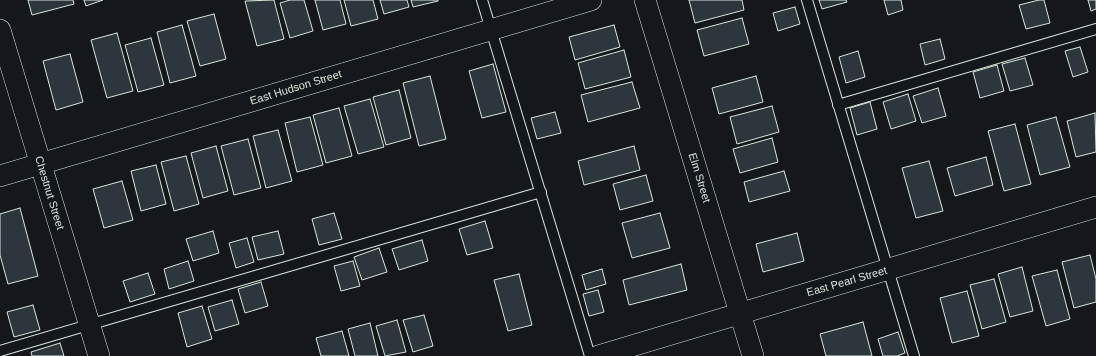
<!DOCTYPE html>
<style>
body{margin:0}
canvas{display:block;background:#14181c}
</style>
<canvas width="1096" height="356"></canvas>
<script>
const ctx = document.querySelector('canvas').getContext('2d');
ctx.lineJoin = 'round';
function fillPath(path, color) { ctx.fillStyle = color; ctx.fill(path, 'evenodd'); }
const shape = rows => new Path2D(rows.map(r => 'M' + r).join(''));
function stroke(path, color, width, dash) { ctx.strokeStyle = color; ctx.lineWidth = width; ctx.lineCap = dash ? 'butt' : 'round'; ctx.setLineDash(dash || []); ctx.stroke(path); }
function write(font, color, halo, rows, align = 'center') {
  ctx.font = font + ' Arial,sans-serif'; ctx.lineWidth = 3; ctx.setLineDash([]); ctx.textBaseline = 'middle'; ctx.strokeStyle = halo; ctx.fillStyle = color; for (const [text, x, y, turn = 0] of rows) {
    ctx.save(); ctx.translate(x, y); ctx.rotate((+turn || 0) * Math.PI / 180); ctx.textAlign = isNaN(turn) ? turn : align; if (halo) ctx.strokeText(text, 0, 0); ctx.fillText(text, 0, 0); ctx.restore();
  }
}
const building = shape([
 [28,0,73,0,74,4,32,15,28,0],
 [84,0,103,0,86,6,84,0],
 [274,0,284,39,257,46,245,1,274,0],
 [290,0,304,0,313,31,290,38,280,3,290,0],
 [315,0,340,0,346,24,323,30,315,0],
 [344,0,373,0,378,19,351,26,344,0],
 [380,0,407,0,409,7,384,14,380,0],
 [411,0,438,0,438,1,413,7,411,0],
 [689,0,742,0,744,10,695,23,689,0],
 [819,0,846,0,847,2,822,9,819,0],
 [884,0,901,0,903,10,888,15,884,0],
 [1039,0,1044,0,1050,23,1026,29,1019,5,1039,0],
 [1088,0,1096,0,1096,9,1091,11,1088,0],
 [795,7,800,24,778,31,773,13,795,7],
 [214,14,226,59,200,66,187,21,214,14],
 [742,18,749,44,704,56,697,30,742,18],
 [182,25,196,76,170,83,157,32,182,25],
 [614,25,620,47,575,60,569,37,614,25],
 [117,33,133,91,107,98,91,40,117,33],
 [151,38,164,85,138,92,125,45,151,38],
 [940,39,945,59,925,65,920,44,940,39],
 [1080,47,1088,72,1073,77,1065,51,1080,47],
 [624,50,631,77,585,89,578,63,624,50],
 [858,51,865,77,846,83,839,57,858,51],
 [70,54,83,102,56,110,43,61,70,54],
 [1025,58,1033,85,1010,91,1002,64,1025,58],
 [493,64,506,112,482,118,469,71,493,64],
 [997,65,1004,91,980,98,973,72,997,65],
 [430,76,446,139,419,146,403,83,430,76],
 [756,76,763,102,719,114,712,88,756,76],
 [632,82,640,108,588,122,581,95,632,82],
 [938,88,946,116,922,123,913,96,938,88],
 [399,90,411,138,386,145,373,97,399,90],
 [908,94,916,121,891,129,883,102,908,94],
 [370,99,384,147,358,154,344,106,370,99],
 [870,102,877,129,857,135,850,108,870,102],
 [772,106,779,132,737,144,730,117,772,106],
 [339,108,352,156,326,163,313,115,339,108],
 [555,112,561,133,537,139,531,118,555,112],
 [1095,113,1096,152,1076,157,1067,121,1095,113],
 [310,117,323,165,297,172,285,123,310,117],
 [1056,117,1070,167,1040,175,1027,125,1056,117],
 [1015,124,1031,184,1004,191,988,131,1015,124],
 [278,130,292,181,266,188,253,136,278,130],
 [772,138,778,162,740,173,733,149,772,138],
 [248,139,261,188,234,195,221,146,248,139],
 [216,146,228,191,203,198,191,153,216,146],
 [634,146,640,170,584,185,578,161,634,146],
 [186,156,199,204,174,211,161,162,186,156],
 [986,157,993,185,955,196,947,168,986,157],
 [929,161,943,211,916,218,902,168,929,161],
 [156,165,166,204,141,211,131,171,156,165],
 [784,171,790,191,749,202,744,182,784,171],
 [646,175,653,201,620,210,613,184,646,175],
 [122,181,133,220,104,228,93,189,122,181],
 [20,208,38,276,8,284,0,255,0,214,20,208],
 [334,213,342,239,319,245,312,219,334,213],
 [660,213,670,248,632,258,622,223,660,213],
 [485,221,493,248,467,255,459,229,485,221],
 [213,231,219,253,193,261,186,239,213,231],
 [278,231,284,254,258,260,252,237,278,231],
 [797,233,804,261,763,272,756,244,797,233],
 [247,238,254,262,236,268,229,243,247,238],
 [422,240,428,261,399,270,392,249,422,240],
 [379,248,387,272,362,280,354,257,379,248],
 [1090,255,1096,279,1096,302,1074,308,1062,262,1090,255],
 [188,261,194,281,169,289,164,269,188,261],
 [353,261,360,286,341,291,334,266,353,261],
 [681,264,687,290,629,305,623,280,681,264],
 [1022,267,1033,311,1010,317,998,274,1022,267],
 [602,269,606,284,586,290,582,275,602,269],
 [1057,270,1070,319,1046,326,1032,276,1057,270],
 [148,273,155,294,130,302,123,281,148,273],
 [519,274,532,325,508,331,494,280,519,274],
 [994,279,1006,322,982,329,970,285,994,279],
 [261,282,268,306,245,313,238,289,261,282],
 [598,290,604,312,589,316,583,294,598,290],
 [967,291,979,336,952,343,940,298,967,291],
 [232,300,239,324,215,331,208,307,232,300],
 [33,305,40,330,14,337,7,312,33,305],
 [202,306,212,339,187,347,178,313,202,306],
 [424,315,433,346,413,352,403,320,424,315],
 [397,320,406,352,385,356,376,326,397,320],
 [863,322,872,356,826,356,820,334,863,322],
 [370,323,378,356,355,356,348,329,370,323],
 [342,331,349,356,321,356,316,338,342,331],
 [898,332,905,353,897,356,883,356,878,339,898,332],
 [60,343,64,356,32,356,31,352,60,343]
]);
const service = shape([
 [482,0,590,356],
 [807,0,914,356],
 [838,105,1096,29],
 [0,351,541,192]
]);
const minor = shape([
 [645,0,753,356],
 [0,30,99,356],
 [0,176,591,0],
 [598,356,1096,207]
]);
const streetNames = [
 ["East Hudson Street",296,88,-17],
 ["Elm Street",699,178,73],
 ["Chestnut Street",49,193,73],
 ["East Pearl Street",847,282,-16]
];
fillPath(building, '#2c363c');
stroke(building, '#d8e6dc', 1);
stroke(service, '#d8e6dc', 12);
stroke(minor, '#d8e6dc', 22);
stroke(service, '#14181c', 10);
stroke(minor, '#14181c', 21);
write('11px', '#d8e6dc', '#14181c', streetNames);
</script>
